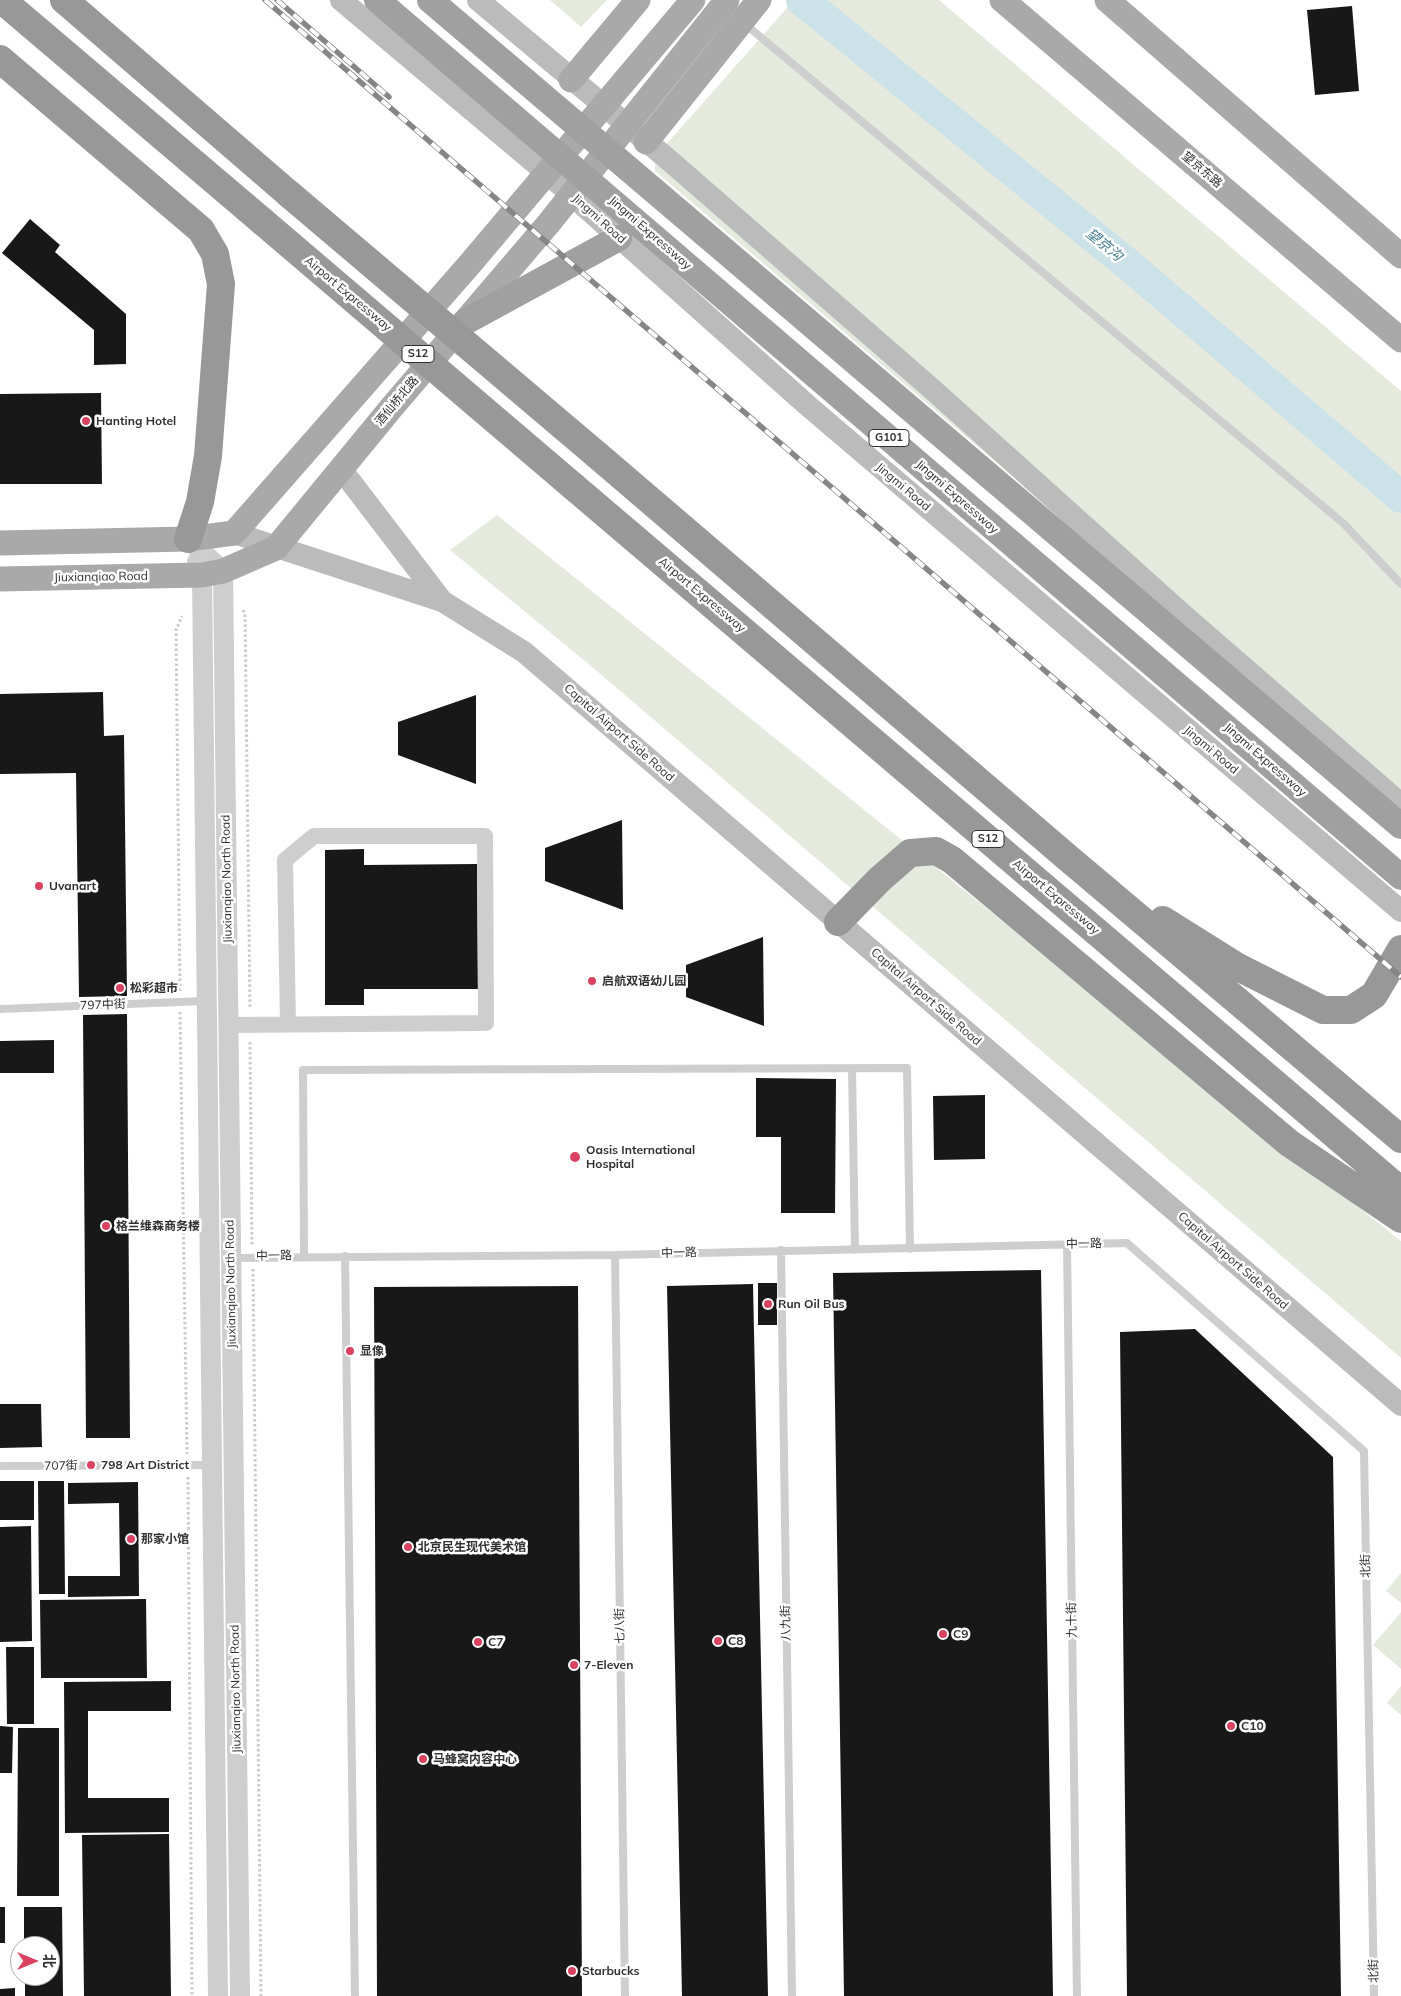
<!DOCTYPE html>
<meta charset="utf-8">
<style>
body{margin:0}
#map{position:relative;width:1401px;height:1996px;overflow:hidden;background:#fff;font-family:Mulish,"Noto Sans SC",sans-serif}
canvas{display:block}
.north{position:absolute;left:10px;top:1936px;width:50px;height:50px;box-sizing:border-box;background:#fff;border:1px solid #adadad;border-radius:50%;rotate:90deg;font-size:14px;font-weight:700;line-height:20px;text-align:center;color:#313131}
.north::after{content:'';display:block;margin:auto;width:18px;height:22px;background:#d94361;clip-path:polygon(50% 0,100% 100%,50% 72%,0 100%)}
</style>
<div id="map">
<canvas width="1401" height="1996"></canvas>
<div class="north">北</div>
</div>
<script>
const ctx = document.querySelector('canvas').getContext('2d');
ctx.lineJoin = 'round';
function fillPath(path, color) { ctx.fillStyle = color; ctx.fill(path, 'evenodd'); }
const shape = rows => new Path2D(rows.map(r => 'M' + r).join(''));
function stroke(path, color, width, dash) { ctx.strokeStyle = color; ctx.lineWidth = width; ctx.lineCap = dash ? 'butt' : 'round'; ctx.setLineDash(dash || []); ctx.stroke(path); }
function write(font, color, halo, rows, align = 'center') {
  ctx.font = font + ' Mulish,"Noto Sans SC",sans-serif'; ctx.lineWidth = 5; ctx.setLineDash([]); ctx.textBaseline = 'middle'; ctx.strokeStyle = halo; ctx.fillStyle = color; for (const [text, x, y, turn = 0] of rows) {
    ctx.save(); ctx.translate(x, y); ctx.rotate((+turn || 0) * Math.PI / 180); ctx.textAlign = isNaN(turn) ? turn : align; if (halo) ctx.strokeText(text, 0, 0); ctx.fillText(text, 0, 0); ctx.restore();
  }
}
const green = shape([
 [550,0,607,0,581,27],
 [794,0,939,0,1401,391,1401,808,655,171,655,157],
 [497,515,1401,1241,1401,1358,591,666,450,550],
 [1401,1573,1401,1603,1386,1591],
 [1401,1612,1401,1669,1373,1645],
 [1401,1686,1401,1715,1387,1703]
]);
const river = shape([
 [802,0,1130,266,1401,497]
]);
const building = shape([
 [1352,6,1359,91,1315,95,1307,10],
 [30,219,60,245,55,252,126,314,126,364,94,365,94,330,2,253],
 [101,393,102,484,0,484,0,394],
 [103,692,104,736,124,735,127,996,79,997,76,773,0,774,0,694],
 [476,695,476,784,398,755,398,722],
 [622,820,623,910,545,881,545,848],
 [364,849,364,865,477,864,478,989,364,989,364,1005,325,1005,325,850],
 [763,937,764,1026,686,997,686,965],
 [127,1014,130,1438,86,1438,83,1015],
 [54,1040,54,1073,0,1073,0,1041],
 [756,1078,836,1079,835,1213,781,1213,781,1137,756,1137],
 [985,1095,985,1159,934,1160,933,1096],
 [1041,1270,1053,1996,844,1996,833,1273],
 [758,1283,777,1283,777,1325,758,1325],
 [753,1284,768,1996,682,1996,667,1286],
 [578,1286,582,1996,377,1996,374,1287],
 [1195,1329,1333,1457,1341,1996,1127,1996,1120,1332],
 [0,1404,41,1404,42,1447,0,1448],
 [0,1481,34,1481,34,1520,0,1520],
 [38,1481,64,1481,65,1594,39,1594],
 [138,1482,139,1596,68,1597,68,1576,120,1576,119,1503,68,1504,68,1483],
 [31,1526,32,1641,0,1642,0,1527],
 [146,1599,147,1678,41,1678,40,1600],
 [6,1647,34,1647,34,1724,7,1724],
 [171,1681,171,1711,88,1711,88,1798,169,1798,169,1832,65,1833,64,1682],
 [0,1726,13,1727,12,1773,0,1773],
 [18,1728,59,1728,59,1896,17,1896],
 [169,1834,171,1996,84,1996,82,1835],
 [0,1907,5,1907,5,1943,0,1943],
 [24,1907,62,1907,63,1996,25,1996,25,1976,50,1976,50,1946,24,1946],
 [15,1988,15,1996,0,1996,0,1989]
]);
const path = shape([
 [243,610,245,613,250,1008],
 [180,991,176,630,182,616],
 [180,1012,187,1454],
 [250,1042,252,1245],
 [253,1269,261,1996],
 [188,1477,192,1996]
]);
const service = shape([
 [745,24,1343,523,1401,584],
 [0,1009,205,1001],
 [852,1068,855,1250],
 [1067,1245,1077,1996],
 [781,1250,792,1996],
 [615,1255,625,1996],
 [304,1256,303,1070,907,1068,910,1249],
 [345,1256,355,1996],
 [233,1258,615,1255,1127,1243,1364,1451,1374,1996],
 [0,1466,212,1465]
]);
const minor = shape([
 [228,1025,486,1023,485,836,314,836,285,860,288,1024]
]);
const tertiary = shape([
 [188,539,223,571,240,1996],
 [197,562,202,575,218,1996]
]);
const secondary = shape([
 [341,0,547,173,807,405,1401,911],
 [478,0,670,161,932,389,1181,613,1401,804],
 [341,469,442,601],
 [234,533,442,601,524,652,1401,1405]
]);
const primary = shape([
 [1002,0,1401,340],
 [1107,0,1401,256],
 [571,80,638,0],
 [646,142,759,0],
 [0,543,188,539,234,533,469,265,693,0],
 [0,579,202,575,223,571,276,548,392,407,549,223,727,0]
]);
const trunk = shape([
 [465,322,619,238]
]);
const motorway = shape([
 [2,0,262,221],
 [64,0,289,194],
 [0,59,201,230,215,254,221,284,208,456,200,502,188,539],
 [597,455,1068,858,1401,1139],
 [574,487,1401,1191],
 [1163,920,1238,967,1323,1010,1351,1010,1374,995,1401,949],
 [838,922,880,879,910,853,936,851,952,860,1289,1143,1401,1219]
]);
const rail = shape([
 [265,0,1401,977],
 [277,0,389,97]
]);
const trunkBridge = shape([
 [377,0,1401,877],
 [430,0,1401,826]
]);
const motorwayBridge = shape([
 [289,194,597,455],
 [262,221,574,487]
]);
const markers = [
 [86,421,5,"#d94361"],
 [39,886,5,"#d94361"],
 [592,981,5,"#d94361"],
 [120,988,5,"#d94361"],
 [575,1157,6,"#d94361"],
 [106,1226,5,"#d94361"],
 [768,1304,5,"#d94361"],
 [350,1351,5,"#d94361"],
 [91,1465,5,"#d94361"],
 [131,1539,5,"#d94361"],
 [408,1547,5,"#d94361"],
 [943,1634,5,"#d94361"],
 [718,1641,5,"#d94361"],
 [478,1642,5,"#d94361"],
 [574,1665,5,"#d94361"],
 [1231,1726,5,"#d94361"],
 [423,1759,5,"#d94361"],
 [572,1971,5,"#d94361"]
];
const shields = [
 [418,354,32],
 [889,438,40],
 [988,839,32]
];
const shieldNames = [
 ["S12",418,354],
 ["G101",889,438],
 ["S12",988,839]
];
const streetNames = [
 ["望京东路",1202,170,40],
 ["Jingmi Road",599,219,42],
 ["Jingmi Expressway",650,233,41],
 ["Airport Expressway",348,294,40],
 ["酒仙桥北路",397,401,-50],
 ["Jingmi Road",903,487,40],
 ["Jingmi Expressway",957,497,41],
 ["Jiuxianqiao Road",101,577,-1],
 ["Airport Expressway",702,595,40],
 ["Capital Airport Side Road",619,733,41],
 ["Jingmi Road",1211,750,40],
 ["Jingmi Expressway",1265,760,41],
 ["Jiuxianqiao North Road",227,879,-91],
 ["Airport Expressway",1056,897,40],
 ["Capital Airport Side Road",926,997,41],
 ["797中街",103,1005,-2],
 ["中一路",1084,1244,-1],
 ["中一路",679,1253,-2],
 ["中一路",274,1256,-1],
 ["Capital Airport Side Road",1233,1261,41],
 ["Jiuxianqiao North Road",231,1284,-91],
 ["707街",61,1466,-1],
 ["北街",1366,1566,-91],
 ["九十街",1072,1620,-91],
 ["八九街",786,1623,-91],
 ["七八街",620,1626,-91],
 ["Jiuxianqiao North Road",236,1689,-91],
 ["北街",1374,1971,-91]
];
const poiNames = [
 ["Hanting Hotel",96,421],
 ["Uvanart",49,886],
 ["启航双语幼儿园",602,981],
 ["松彩超市",130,988],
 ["Oasis International",586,1150],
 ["Hospital",586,1164],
 ["格兰维森商务楼",116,1226],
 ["Run Oil Bus",778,1304],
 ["显像",360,1351],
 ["798 Art District",101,1465],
 ["那家小馆",141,1539],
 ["北京民生现代美术馆",418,1547],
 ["C9",953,1634],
 ["C8",728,1641],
 ["C7",488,1642],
 ["7-Eleven",584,1665],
 ["C10",1241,1726],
 ["马蜂窝内容中心",433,1759],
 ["Starbucks",582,1971]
];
const waterNames = [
 ["望京沟",1104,245,39]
];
fillPath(green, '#e6eade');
stroke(river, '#cce2e9', 32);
fillPath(building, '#181818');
stroke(path, '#cbcbcb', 3, [2.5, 2.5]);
stroke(service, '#cecece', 8);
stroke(minor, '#cecece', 16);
stroke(tertiary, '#cecece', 20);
stroke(secondary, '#bbb', 22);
stroke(primary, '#a9a9a9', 25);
stroke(trunk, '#a0a0a0', 26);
stroke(motorway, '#989898', 28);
stroke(rail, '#868686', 5.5);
stroke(rail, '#fff', 4, [11]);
stroke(trunkBridge, '#a0a0a0', 26);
stroke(motorwayBridge, '#989898', 28);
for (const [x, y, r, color] of markers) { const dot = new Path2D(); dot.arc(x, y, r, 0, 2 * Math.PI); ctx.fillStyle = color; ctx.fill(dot); stroke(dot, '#fff', 2); }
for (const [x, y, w] of shields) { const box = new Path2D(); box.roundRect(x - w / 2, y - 8.5, w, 17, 4); ctx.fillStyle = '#fff'; ctx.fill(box); stroke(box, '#313131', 1); }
write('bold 11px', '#313131', null, shieldNames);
write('12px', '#313131', '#fff', streetNames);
write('bold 12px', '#313131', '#fff', poiNames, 'left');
write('italic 14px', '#447c8f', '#fff', waterNames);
</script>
